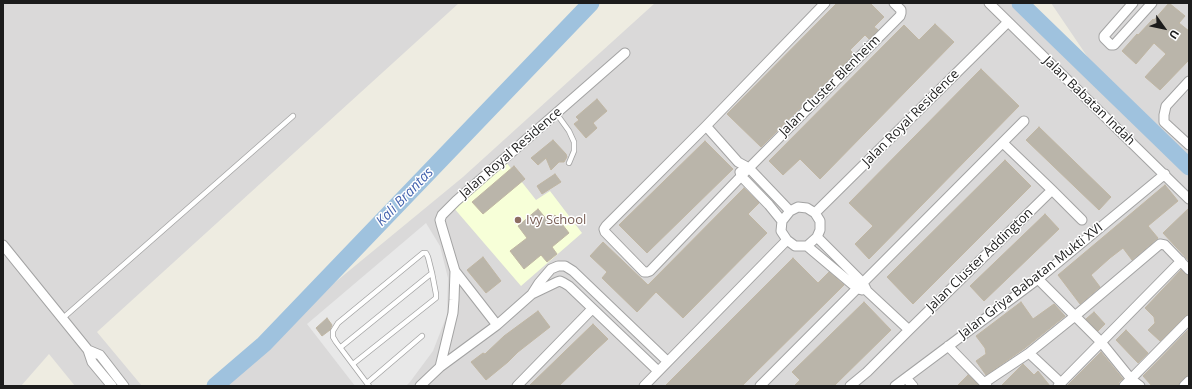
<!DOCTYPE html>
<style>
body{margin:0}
#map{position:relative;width:1192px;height:389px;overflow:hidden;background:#eeece1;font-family:"Open Sans",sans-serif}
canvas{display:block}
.frame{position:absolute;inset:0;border:4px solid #1c1c1c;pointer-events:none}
.north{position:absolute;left:1144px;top:8px;width:40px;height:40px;-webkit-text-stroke:3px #fff;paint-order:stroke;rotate:123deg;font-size:11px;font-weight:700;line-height:16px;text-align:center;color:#1c1c1c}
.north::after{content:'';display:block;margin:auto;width:14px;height:18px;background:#1c1c1c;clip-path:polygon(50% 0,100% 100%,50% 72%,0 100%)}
</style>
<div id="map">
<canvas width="1192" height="389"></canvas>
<div class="frame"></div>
<div class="north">U</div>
</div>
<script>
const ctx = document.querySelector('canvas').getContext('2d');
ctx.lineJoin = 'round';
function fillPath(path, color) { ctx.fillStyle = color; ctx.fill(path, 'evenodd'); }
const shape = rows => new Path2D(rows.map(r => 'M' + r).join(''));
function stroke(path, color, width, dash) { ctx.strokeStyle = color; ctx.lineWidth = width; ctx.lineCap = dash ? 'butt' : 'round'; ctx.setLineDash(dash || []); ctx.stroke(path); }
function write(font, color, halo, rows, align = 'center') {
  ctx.font = font + ' "Open Sans",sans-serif'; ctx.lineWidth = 3; ctx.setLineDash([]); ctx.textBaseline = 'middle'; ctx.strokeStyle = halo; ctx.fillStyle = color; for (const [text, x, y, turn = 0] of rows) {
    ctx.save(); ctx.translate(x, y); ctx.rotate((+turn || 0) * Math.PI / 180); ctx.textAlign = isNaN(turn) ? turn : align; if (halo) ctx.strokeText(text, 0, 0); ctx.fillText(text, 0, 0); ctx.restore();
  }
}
const residential = shape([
 [3,3,459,3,97,332,142,386,75,386,49,354,21,386,3,386],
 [655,3,1022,3,1114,96,1051,3,1189,3,1189,386,209,386,463,177]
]);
const education = shape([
 [506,162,536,200,550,191,582,233,521,286,453,207]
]);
const parking = shape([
 [426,223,440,246,448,278,447,315,433,351,410,382,406,386,355,386,307,324]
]);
const river = shape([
 [1020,3,1189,167],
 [215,386,264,344,591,3]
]);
const building = shape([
 [837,3,870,3,884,17,874,27,878,30,869,39,865,35,850,50,854,54,761,147,727,114,837,3],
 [1169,3,1185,16,1179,23,1189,31,1189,60,1160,90,1145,77,1166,54,1154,43,1136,64,1122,51,1137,34,1138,35,1153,19,1154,20,1169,3],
 [935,24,954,42,820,179,800,159,783,175,769,161,904,25,919,40,935,24],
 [981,69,1019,106,869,259,855,244,873,226,849,203,981,69],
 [597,99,607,111,593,123,597,128,586,138,574,124,579,120,576,117,597,99],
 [1039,127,1111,197,1099,210,1026,140,1039,127],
 [553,140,566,154,567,157,564,162,559,162,551,170,546,158,538,165,531,158,553,140],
 [705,141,733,169,647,253,619,225,705,141],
 [1005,160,1031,186,913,304,887,277,1005,160],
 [514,166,525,179,483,214,472,202,514,166],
 [555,174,561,182,542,194,537,186,555,174],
 [1165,185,1178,201,1148,226,1158,238,1132,260,1123,248,1110,258,1091,275,1100,287,1080,304,1058,275,1165,185],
 [744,188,759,203,748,214,767,233,683,318,656,292,637,312,602,278,607,272,590,256,603,242,648,285,744,188],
 [1189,208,1189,261,1163,233,1189,208],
 [538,209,548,221,555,215,569,233,552,247,557,254,547,262,541,255,524,269,510,251,527,238,518,226,538,209],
 [1045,214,1059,229,984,301,970,286,1045,214],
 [483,257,501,281,486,293,467,270,483,257],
 [793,258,818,283,829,272,844,285,742,386,665,386,793,258],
 [1181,270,1185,274,1189,276,1189,314,1185,316,1160,341,1148,330,1155,323,1154,317,1145,308,1181,270],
 [864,302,891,330,834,386,794,386,800,380,792,372,864,302],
 [1021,302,1033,319,1054,304,1065,316,1025,348,986,375,976,361,986,354,985,348,976,336,1021,302],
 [538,311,550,327,518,352,508,362,486,380,471,362,483,353,485,354,504,336,538,311],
 [1094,312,1105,324,1098,331,1086,319,1094,312],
 [327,318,332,325,330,330,322,336,316,328,327,318],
 [593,324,608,339,595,351,559,386,529,386,593,324],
 [1189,329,1189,375,1185,377,1180,382,1178,386,1152,386,1143,376,1189,329],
 [1126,330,1148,353,1138,363,1116,340,1126,330],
 [1101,352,1123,379,1119,382,1118,386,1067,386,1101,352],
 [1023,364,1034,375,1038,371,1050,386,1001,386,1023,364],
 [968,375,979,386,957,386,968,375]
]);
const lane = shape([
 [556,113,569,131,574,142,574,151,569,163],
 [63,318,293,116],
 [341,347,432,273],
 [353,364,436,298,436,294,432,273,428,257,426,253,423,253,338,323,333,331,333,337,336,342,369,386],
 [367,383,422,336]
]);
const street = shape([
 [825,3,706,126,606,226,604,229,605,232,644,272,647,272,650,271,749,168,900,16,901,13,901,10,894,3],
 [989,3,1189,199],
 [1133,3,1104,36,1104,38,1111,45,1114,45,1152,3],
 [1189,81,1166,106,1164,115,1164,122,1189,145],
 [706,126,738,162,749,168,790,211],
 [1003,143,1052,190,1082,220],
 [740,172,741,176,769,205,782,221],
 [798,207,807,208,815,213,820,221,820,230,817,237,807,246,795,246,787,240,781,231,782,221,790,211,798,207],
 [815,213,1008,22],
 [817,237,863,283,867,291,909,330],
 [3,245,88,350,92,362,112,386],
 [807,246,858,289,862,290],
 [455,271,497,325],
 [1038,279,1101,342,1131,379,1140,386],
 [948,346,987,386],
 [88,350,100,355,124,386],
 [1029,353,1061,383],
 [440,367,453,313,454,300,455,271,441,224,440,220,442,215,456,201,625,53],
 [658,371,569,286,564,283,560,281,557,282,532,294,539,283,551,269,558,266,565,266,573,271,667,361],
 [906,378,913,386],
 [984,383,1029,353,1075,316,1160,244,1165,245,1189,270],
 [420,386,440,367,497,325,532,294],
 [517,386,592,309],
 [644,386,787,240],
 [760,386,1024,121],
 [850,386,867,372,909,330,1052,190],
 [895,386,1038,279,1165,174],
 [1058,386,1181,261],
 [1124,386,1189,320],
 [1184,386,1189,381]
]);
const markers = [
 [518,220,4,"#8d6e63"]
];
const streetNames = [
 ["Jalan Cluster Blenheim",830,86,-45],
 ["Jalan Babatan Indah",1089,101,44],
 ["Jalan Royal Residence",911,118,-45],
 ["Jalan Royal Residence",511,153,-41],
 ["Jalan Cluster Addington",980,260,-44],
 ["Jalan Griya Babatan Mukti XVI",1031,281,-38]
];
const educationNames = [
 ["Ivy School",526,220]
];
const waterNames = [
 ["Kali Brantas",405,197,-46]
];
fillPath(residential, '#dad9d9');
fillPath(education, '#f7ffd8');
fillPath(parking, '#e8e8e8');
stroke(river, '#9fc2de', 17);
fillPath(building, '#bab5aa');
stroke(building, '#c0b6a3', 1);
stroke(lane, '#a3a3a3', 6);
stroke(street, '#a3a3a3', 11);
stroke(lane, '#fff', 4.5);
stroke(street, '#fff', 9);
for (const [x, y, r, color] of markers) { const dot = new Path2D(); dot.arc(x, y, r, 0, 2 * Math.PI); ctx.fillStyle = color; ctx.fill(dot); stroke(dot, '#fff', 1.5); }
write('13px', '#1c1c1c', '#fff', streetNames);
write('13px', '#785e54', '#fff', educationNames, 'left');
write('italic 14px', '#4564ae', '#fff', waterNames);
</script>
